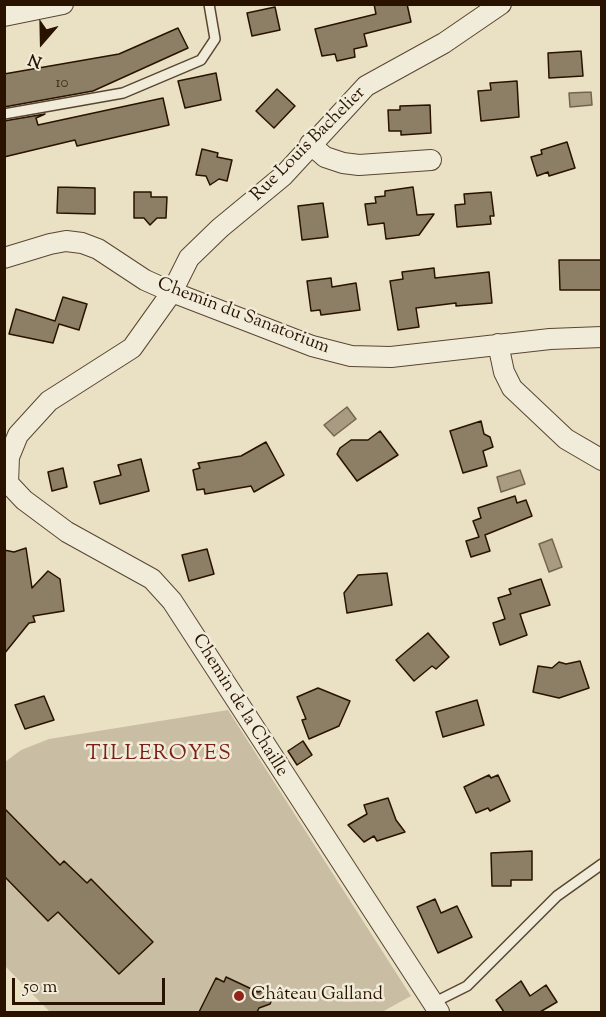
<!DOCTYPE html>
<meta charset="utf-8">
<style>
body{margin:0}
#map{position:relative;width:606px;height:1017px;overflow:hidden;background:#eae1c5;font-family:"Sorts Mill Goudy",serif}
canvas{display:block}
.frame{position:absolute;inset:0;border:6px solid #291300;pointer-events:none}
.north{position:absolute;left:12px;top:12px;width:60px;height:60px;-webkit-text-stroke:4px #f1ecd9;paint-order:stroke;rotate:200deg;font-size:16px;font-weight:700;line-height:24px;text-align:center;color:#291300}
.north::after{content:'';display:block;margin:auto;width:21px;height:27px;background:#291300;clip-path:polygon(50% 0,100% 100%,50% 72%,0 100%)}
.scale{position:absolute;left:12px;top:978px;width:153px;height:27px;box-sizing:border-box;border:3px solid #291300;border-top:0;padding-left:8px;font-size:18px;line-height:21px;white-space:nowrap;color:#291300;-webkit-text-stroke:4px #f1ecd9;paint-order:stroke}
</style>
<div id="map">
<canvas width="606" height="1017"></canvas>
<div class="frame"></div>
<div class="north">N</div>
<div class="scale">50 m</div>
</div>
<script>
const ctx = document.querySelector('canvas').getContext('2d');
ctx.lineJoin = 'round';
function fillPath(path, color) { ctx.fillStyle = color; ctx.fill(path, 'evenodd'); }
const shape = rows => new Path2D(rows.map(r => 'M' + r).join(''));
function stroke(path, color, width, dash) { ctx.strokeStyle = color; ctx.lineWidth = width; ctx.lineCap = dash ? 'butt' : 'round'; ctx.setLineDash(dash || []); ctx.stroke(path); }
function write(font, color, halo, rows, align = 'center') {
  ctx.font = font + ' "Sorts Mill Goudy",serif'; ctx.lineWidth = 5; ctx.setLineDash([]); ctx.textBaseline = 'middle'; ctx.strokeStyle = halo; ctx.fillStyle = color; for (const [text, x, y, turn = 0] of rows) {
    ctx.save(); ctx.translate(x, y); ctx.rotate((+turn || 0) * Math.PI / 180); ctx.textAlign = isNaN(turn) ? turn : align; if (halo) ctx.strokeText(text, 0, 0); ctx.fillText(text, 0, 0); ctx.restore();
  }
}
const green = shape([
 [228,710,411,996,382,1012,50,1012,5,966,5,762,21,750,49,739]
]);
const water = shape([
 [591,92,592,105,570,107,569,93,591,92],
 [347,407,356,419,334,436,324,425,347,407],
 [520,470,525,484,501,492,497,477,520,470],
 [552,539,562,567,549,572,539,544,552,539]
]);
const building = shape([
 [374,4,407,4,411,22,364,34,367,46,354,49,355,57,337,61,335,54,322,56,315,29,376,14,374,4],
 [275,7,280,30,252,36,247,13,275,7],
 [178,28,188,48,93,91,4,107,4,74,119,54,178,28],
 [581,51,583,76,549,78,548,53,581,51],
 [216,73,221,100,185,108,178,81,216,73],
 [517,81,519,117,481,121,478,91,491,90,490,83,517,81],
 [277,89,295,106,274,128,256,111,277,89],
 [163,98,169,125,77,146,75,140,4,157,4,121,45,114,36,118,38,125,163,98],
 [430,105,431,133,401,135,401,131,389,131,388,110,400,110,400,106,430,105],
 [567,142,575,168,549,176,548,172,537,176,531,157,542,154,541,150,567,142],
 [202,149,218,153,217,157,232,160,227,181,219,179,210,185,206,176,196,175,202,149],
 [58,187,95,188,95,214,57,213,58,187],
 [413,187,417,215,434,214,419,235,386,239,384,223,368,225,365,204,376,203,375,197,385,196,385,191,413,187],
 [134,192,151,192,151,197,167,197,166,218,157,218,150,225,144,218,134,218,134,192],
 [491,192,494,216,490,216,491,224,457,227,455,205,465,204,464,194,491,192],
 [323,203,328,237,302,240,298,206,323,203],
 [559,260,602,260,602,290,560,290,559,260],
 [434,268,435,278,489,272,492,303,456,306,456,303,416,308,419,327,398,330,390,281,403,279,402,272,434,268],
 [331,278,332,287,356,283,360,310,321,315,320,310,311,311,307,281,331,278],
 [63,297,87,304,79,330,59,324,53,343,9,334,16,309,55,321,63,297],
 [481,421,484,434,490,437,493,447,483,451,487,466,463,473,450,431,481,421],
 [380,431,398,455,357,481,337,454,340,448,351,440,368,440,380,431],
 [266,442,284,475,254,492,251,486,205,494,204,489,197,490,193,470,200,468,198,463,241,456,266,442],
 [141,459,149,491,100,504,94,482,121,475,118,465,141,459],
 [63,468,67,487,52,491,48,472,63,468],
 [515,496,517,503,526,500,532,516,485,535,490,551,471,557,466,541,479,537,473,521,481,518,478,508,515,496],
 [26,548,32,588,48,571,60,579,64,611,33,616,35,622,29,623,4,654,4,550,14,552,26,548],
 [207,549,214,574,189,581,182,555,207,549],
 [387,573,392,605,347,613,344,593,358,575,387,573],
 [541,579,550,605,520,614,527,635,500,645,493,623,505,619,498,598,511,594,509,589,541,579],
 [428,633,449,657,436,669,432,666,414,681,396,660,428,633],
 [580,661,589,688,559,698,533,692,538,666,552,668,559,662,566,664,580,661],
 [318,688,350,701,339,726,309,739,302,720,306,719,297,697,318,688],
 [44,696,54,720,25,729,15,705,44,696],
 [477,700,484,725,443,737,436,712,477,700],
 [303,741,312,755,297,765,288,751,303,741],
 [489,775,491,778,498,775,510,801,490,811,488,808,476,813,464,787,489,775],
 [388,798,396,820,405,832,377,841,374,836,364,842,348,825,367,814,364,805,388,798],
 [4,808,60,865,64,861,87,883,91,879,153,942,119,974,58,912,48,921,4,876,4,808],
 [532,851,532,880,511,880,511,886,492,886,491,853,532,851],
 [435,899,441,913,457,906,472,937,438,953,417,907,435,899],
 [226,977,258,992,265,990,273,997,270,1004,259,1008,257,1012,199,1012,216,978,224,982,226,977],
 [521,981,530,996,546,985,557,1002,540,1012,504,1012,496,1000,521,981]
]);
const service = shape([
 [4,114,123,93,201,60,215,39,209,4],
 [433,1003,467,986,557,896,602,864]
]);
const minor = shape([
 [4,16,63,4],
 [310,144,325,157,343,163,359,165,431,160],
 [4,258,50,244,66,241,82,243,98,249,145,280,172,292,312,346,351,356,391,357,550,339,602,337],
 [498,344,504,372,512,388,566,439,602,460],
 [9,457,8,483,24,500,67,532,152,579,172,601,439,1012],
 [4,459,9,457,18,435,49,401,132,348,172,292,189,258,220,228,283,176,366,86,444,43,501,4]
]);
const markers = [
 [239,996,6,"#8f2418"]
];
const numberNames = [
 ["10",62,84]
];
const streetNames = [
 ["Rue Louis Bachelier",309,145,-45],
 ["Chemin du Sanatorium",243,317,21],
 ["Chemin de la Chaille",239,706,58]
];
const poiNames = [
 ["Château Galland",251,996]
];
const quarterNames = [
 ["TILLEROYES",159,755]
];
fillPath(green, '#c9bea4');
fillPath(water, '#a89b82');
stroke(water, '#75654e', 1.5);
fillPath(building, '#8d7e66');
stroke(building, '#291300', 1.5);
stroke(service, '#594631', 12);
stroke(minor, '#594631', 22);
stroke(service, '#f1ecd9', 9);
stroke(minor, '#f1ecd9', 20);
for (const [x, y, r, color] of markers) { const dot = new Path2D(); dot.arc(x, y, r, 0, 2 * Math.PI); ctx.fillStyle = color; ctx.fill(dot); stroke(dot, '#f1ecd9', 2); }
write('15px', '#422e1a', null, numberNames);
write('18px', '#291300', '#f1ecd9', streetNames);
write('18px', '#291300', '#f1ecd9', poiNames, 'left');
ctx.letterSpacing = '1.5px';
write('21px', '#7a1f14', '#f1ecd9', quarterNames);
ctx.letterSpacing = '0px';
</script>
